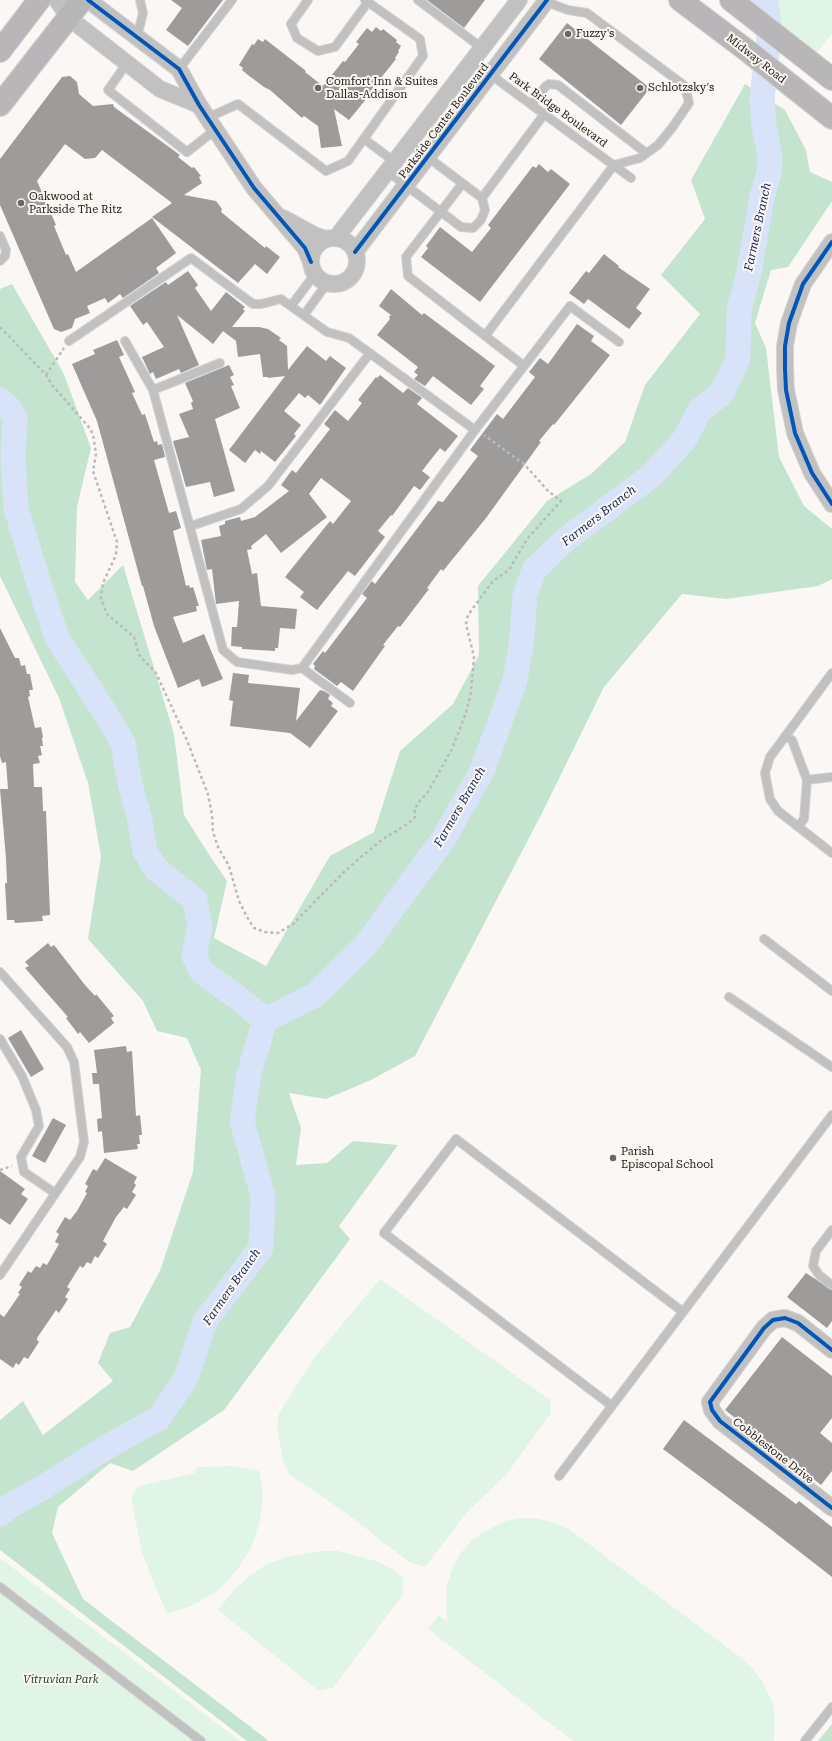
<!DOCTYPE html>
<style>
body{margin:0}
canvas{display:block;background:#faf7f5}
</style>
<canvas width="832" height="1741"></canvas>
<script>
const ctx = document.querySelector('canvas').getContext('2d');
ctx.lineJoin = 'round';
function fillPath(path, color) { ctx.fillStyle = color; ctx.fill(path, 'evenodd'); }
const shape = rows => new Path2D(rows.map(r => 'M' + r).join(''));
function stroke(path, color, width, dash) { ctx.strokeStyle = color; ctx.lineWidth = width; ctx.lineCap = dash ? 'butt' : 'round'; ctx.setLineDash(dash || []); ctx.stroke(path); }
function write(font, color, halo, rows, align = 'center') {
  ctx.font = font + ' "Roboto Serif",serif'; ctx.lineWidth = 4; ctx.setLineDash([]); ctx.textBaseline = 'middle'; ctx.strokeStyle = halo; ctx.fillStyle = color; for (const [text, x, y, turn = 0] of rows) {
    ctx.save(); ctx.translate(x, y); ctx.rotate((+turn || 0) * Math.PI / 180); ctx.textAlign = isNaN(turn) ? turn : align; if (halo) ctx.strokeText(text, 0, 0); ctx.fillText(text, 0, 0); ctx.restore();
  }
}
const green = shape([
 [735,0,832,0,832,33,811,60],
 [380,1279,550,1400,551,1413,506,1475,467,1512,425,1567,409,1562,346,1513,289,1474,283,1461,277,1426,279,1413,314,1358],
 [230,1466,259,1471,263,1491,262,1506,260,1519,253,1544,238,1569,216,1592,191,1606,167,1614,142,1553,131,1497,139,1486,195,1473,196,1467],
 [520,1518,534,1518,552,1522,569,1529,740,1657,752,1668,762,1681,773,1704,775,1720,774,1741,573,1741,428,1629,439,1615,447,1621,446,1597,447,1585,452,1569,459,1555,471,1541,484,1532,505,1521],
 [320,1551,338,1551,376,1561,392,1569,403,1578,403,1594,333,1688,319,1691,218,1610,235,1589,251,1575,267,1564,286,1557],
 [0,1558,240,1741,0,1741]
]);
const forest = shape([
 [745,84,785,110,806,150,810,172,832,182,832,201,788,267,771,270,755,323,766,348,779,457,804,506,832,529,832,579,818,586,726,599,682,594,604,687,541,815,415,1056,371,1080,326,1099,289,1093,301,1128,296,1165,327,1163,353,1141,398,1145,339,1226,350,1239,224,1410,133,1471,110,1463,58,1507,52,1533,83,1599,269,1741,247,1741,0,1550,0,1420,23,1401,43,1435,113,1381,98,1363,110,1333,130,1327,160,1271,193,1172,201,1070,187,1038,157,1031,143,1001,88,939,101,856,88,783,59,698,0,576,0,289,12,284,64,374,91,448,77,507,75,582,88,600,123,565,174,734,184,815,208,853,227,881,214,938,266,966,330,856,374,832,400,751,453,704,479,655,478,586,547,501,591,474,625,442,645,385,700,314,661,275,705,219,691,180],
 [832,1724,832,1741,818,1741]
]);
const water = shape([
 [756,0,773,0,770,27]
]);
const river = shape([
 [0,400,9,408,15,418,13,456,16,508,39,584,57,638,106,714,123,743,130,784,140,820,145,851,156,869,195,900,200,927,194,956,202,972,237,997,265,1020],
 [0,1514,8,1507,42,1488,105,1448,159,1418,186,1378,205,1321,261,1248,263,1196,242,1121,249,1074,265,1020,315,995,365,946,444,838,482,771,515,680,521,647,525,596,534,570,565,540,651,476,684,440,700,410,721,394,738,359,739,310,749,272,762,197,769,173,770,156,764,126,762,98,770,27,765,0]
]);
const building = shape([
 [171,0,223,0,188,46,166,30,182,8],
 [427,0,485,0,464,28],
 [567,23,650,88,621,125,539,59],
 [376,27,381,31,383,29,397,40,396,42,401,46,398,51,399,52,395,58,396,59,365,98,367,98,349,120,334,109,342,146,321,148,318,126,304,116,302,118,270,90,264,87,248,75,242,70,243,68,239,65,252,44,254,45,258,39,263,42,265,39,306,71,305,72,323,86,343,61,345,62,359,44,356,42,367,28,372,32],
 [70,76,77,82,79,94,93,106,113,104,114,107,180,155,178,157,192,168,194,167,201,176,199,177,202,183,184,195,216,201,222,209,221,212,265,248,266,246,280,257,267,274,255,264,238,283,152,217,172,203,102,150,95,158,85,159,65,144,37,181,56,225,54,226,66,255,68,254,76,272,152,218,176,253,156,268,159,273,123,298,120,294,108,303,105,298,87,306,90,313,75,319,72,328,61,332,54,329,0,205,0,159,62,77],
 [539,164,548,172,551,169,570,184,480,302,421,257,428,248,426,246,440,227,472,252,491,228,488,225,533,166,536,168],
 [604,254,619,266,618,267,650,289,636,308,642,313,629,329,588,299,584,304,569,293,586,271,589,273],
 [188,271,198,285,195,288,211,311,226,292,245,307,243,309,245,311,232,327,259,327,268,329,281,338,279,340,287,346,288,370,307,346,326,361,330,356,346,368,320,405,308,395,305,398,299,393,284,411,301,425,294,434,296,436,275,462,261,451,260,454,255,450,245,463,229,450,285,376,268,378,268,377,263,377,260,354,238,357,236,341,223,331,213,344,177,315,199,365,181,373,179,369,156,379,153,372,150,374,142,357,164,347,147,322,143,325,130,306,166,282,168,285],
 [391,289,422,315,424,313,495,366,480,386,484,389,471,405,433,376,425,386,414,379,418,375,414,372,418,367,377,335,390,319,389,317,391,315,379,306],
 [577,324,594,336,591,341,610,355,554,425,553,424,539,441,541,442,486,518,443,571,441,569,427,588,429,589,400,627,398,626,383,645,385,646,353,691,341,682,337,686,314,669,315,666,313,664,323,651,325,653,367,598,362,594,372,581,375,584,438,501,443,502,478,456,470,450,497,414,503,419,535,377,529,372,540,358,548,364],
 [117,340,124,355,119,357,135,392,132,393,142,415,145,414,154,442,157,441,158,445,162,444,165,457,154,460,169,513,176,511,181,528,173,531,186,586,189,585,190,588,193,587,199,606,196,606,197,611,173,617,183,643,204,634,223,679,202,687,199,679,178,688,154,626,143,586,142,586,97,421,72,364,95,354,93,350],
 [229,365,234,375,230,377,234,385,231,386,240,408,215,419,235,491,214,497,210,482,186,487,173,441,189,437,179,414,193,409,191,403,193,401,185,383],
 [380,375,403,393,408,388,422,398,417,404,458,436,445,452,440,448,422,471,430,477,420,490,414,486,392,516,391,515,378,531,385,537,355,576,348,571,317,610,300,597,304,592,285,577,330,521,333,524,351,501,321,478,309,494,327,517,281,553,266,534,251,546,252,549,247,550,252,574,257,573,261,606,297,609,295,629,280,628,278,648,275,648,275,651,242,649,242,647,231,646,232,627,237,627,239,601,216,604,212,569,207,570,201,540,221,536,219,526,225,524,225,521,240,517,241,521,255,517,289,491,281,485,292,470,296,473,330,429,324,424,335,410,348,421,362,403,358,400,376,377,377,378],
 [0,628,15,658,19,658,21,666,25,665,27,674,30,674,33,690,29,690,30,696,28,697,35,728,41,727,43,737,42,738,43,746,40,746,42,755,38,756,40,763,33,764,34,787,42,787,43,811,46,811,50,915,42,916,43,921,15,923,14,920,7,920,5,883,7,883,6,858,0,789,8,789,6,762,2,763,0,756],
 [233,673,249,675,248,683,300,688,296,721,320,690,324,691,330,695,328,699,333,703,331,706,338,711,310,748,290,733,230,726,233,701,229,700],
 [48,943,51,947,54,945,85,985,95,996,96,994,114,1016,111,1018,114,1023,89,1043,80,1032,78,1034,66,1018,68,1017,25,968,29,966,25,962],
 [21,1030,44,1069,31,1077,8,1038],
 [126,1046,127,1052,132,1051,136,1116,140,1115,142,1135,139,1135,140,1144,137,1144,138,1149,104,1153,102,1131,98,1132,97,1119,102,1118,99,1084,93,1084,92,1073,97,1073,94,1050],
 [53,1118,66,1125,45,1163,32,1156],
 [105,1158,137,1177,134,1183,136,1185,132,1192,136,1195,127,1209,124,1207,116,1217,103,1241,107,1244,98,1258,95,1256,91,1264,87,1262,83,1268,80,1266,67,1287,70,1289,65,1297,68,1299,59,1313,56,1310,37,1338,37,1340,39,1342,28,1359,24,1357,19,1365,16,1363,13,1368,0,1359,0,1314,4,1317,20,1294,18,1293,22,1287,19,1285,28,1271,31,1273,36,1266,40,1268,43,1263,47,1265,59,1244,55,1242,59,1234,56,1232,65,1217,70,1220,77,1211,87,1193,85,1192,88,1186,85,1184,93,1169,97,1171],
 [0,1171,25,1189,21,1194,28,1199,10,1225,0,1218],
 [806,1273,832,1290,832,1321,827,1328,787,1297],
 [782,1337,832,1376,832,1418,820,1433,832,1443,832,1471,821,1485,725,1410],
 [684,1420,796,1504,799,1501,832,1527,832,1577,769,1528,663,1449]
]);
const path = shape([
 [0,327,46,375,52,385,88,426,93,434,96,454,93,471,117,542,116,555,103,583,101,598,107,614,134,637,139,655,156,673,186,738,208,794,212,815,213,832,218,847,229,866,239,901,247,917,254,928,265,932,278,933,293,924,344,872,361,857,383,839,409,823,415,817,415,809,418,803,428,792,452,749,466,713,471,692,474,657,466,624,468,615,493,581,509,570,527,539,561,501,548,491,525,465,484,435],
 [46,375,64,348],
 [0,1170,12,1166]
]);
const lane = shape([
 [308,0,291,24,297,38,318,51,335,47,368,2],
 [418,0,482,48],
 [137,37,143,13,140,0],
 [472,61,631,178],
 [127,63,108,90,187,152,215,130],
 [179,69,232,0],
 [532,104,545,87,549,84,558,85,646,153],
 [207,118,238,104,326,171,348,161,423,56,420,39,365,0],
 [364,139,395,162],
 [387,171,461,227,473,228,481,220,485,210,482,198,409,143],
 [462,184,406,257,408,276,524,366],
 [482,198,545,113],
 [0,236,6,250,5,256,0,261],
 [291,306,315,274],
 [304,315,328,282],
 [485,336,614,165,640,158,658,145,672,128,689,103,685,86,587,13,568,10,544,1],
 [69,341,191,258,253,304,261,304,281,299,327,332,349,338,475,430,302,668,292,670,237,662,223,650,153,390,125,341],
 [153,390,220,363],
 [475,430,570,306,619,342],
 [191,526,241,509,268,486,370,353],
 [302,668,350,703],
 [832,673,770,757,765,773,770,799,778,811,832,853],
 [785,736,792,740,807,780,804,819,798,827],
 [807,780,832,777],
 [764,939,832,991],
 [0,972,67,1047,74,1062,84,1142,80,1157,0,1275],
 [729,997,832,1067],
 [0,1039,22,1076,36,1110,39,1126,21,1157,24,1172,55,1193],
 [832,1230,816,1251,813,1266,819,1275,832,1285],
 [612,1406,384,1233,456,1139,683,1312],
 [559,1476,832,1115],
 [0,1587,201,1741],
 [805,1741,832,1707]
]);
const street = shape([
 [57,0,69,18,160,89,199,105],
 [88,0,179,69,199,105,254,188,305,248,311,262],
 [283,218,314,235,326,239],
 [336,238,519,0],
 '311 261a23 23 0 1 1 46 0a23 23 0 1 1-46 0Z',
 [832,242,803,284,789,323,785,346,785,369,786,390,795,433,812,473,832,504],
 [355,252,547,0],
 [832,1350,798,1323,785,1318,773,1320,764,1328,710,1402,712,1410,720,1421,832,1508]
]);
const secondary = shape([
 [680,0,749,52,832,118],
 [731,0,832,79],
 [0,51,39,0],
 [0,105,82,0]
]);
const cycleway = shape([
 [88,0,179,69,199,105,254,188,305,248,311,262],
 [832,242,803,284,789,323,785,346,785,369,786,390,795,433,812,473,832,504],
 [355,252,547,0],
 [832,1350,798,1323,785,1318,773,1320,764,1328,710,1402,712,1410,720,1421,832,1508]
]);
const markers = [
 [568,34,4,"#6a6765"],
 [318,88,4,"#6a6765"],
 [640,88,4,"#6a6765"],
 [21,203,4,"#6a6765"],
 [613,1158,4,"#6a6765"]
];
const poiNames = [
 ["Fuzzy's",576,34],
 ["Comfort Inn & Suites",326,82],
 ["Dallas-Addison",326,95],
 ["Schlotzsky's",648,88],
 ["Oakwood at",29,197],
 ["Parkside The Ritz",29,210],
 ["Parish",621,1152],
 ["Episcopal School",621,1165]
];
const streetNames = [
 ["Midway Road",756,59,38],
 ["Park Bridge Boulevard",558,110,36],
 ["Parkside Center Boulevard",444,121,-53],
 ["Cobblestone Drive",773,1451,38]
];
const parkNames = [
 ["Vitruvian Park",61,1680]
];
const waterNames = [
 ["Farmers Branch",758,227,-78],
 ["Farmers Branch",599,516,-38],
 ["Farmers Branch",460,807,-60],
 ["Farmers Branch",232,1287,-55]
];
fillPath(green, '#e1f5e7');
fillPath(forest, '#c5e4d0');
fillPath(water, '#d8e2f8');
stroke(river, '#d8e2f8', 25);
fillPath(building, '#9e9b9b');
stroke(lane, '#d6d3d2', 10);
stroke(street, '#d6d3d2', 18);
stroke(secondary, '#d6d3d2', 24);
stroke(path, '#bbbaba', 2.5, [3, 3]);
stroke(lane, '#c2c1c2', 8);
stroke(street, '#c2c1c2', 16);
stroke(secondary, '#b8b6b8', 22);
stroke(cycleway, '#0057b8', 4);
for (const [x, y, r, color] of markers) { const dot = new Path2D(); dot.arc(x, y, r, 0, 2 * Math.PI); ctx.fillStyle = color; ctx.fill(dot); stroke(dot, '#fdf7f2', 1.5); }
write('11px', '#1c1918', '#fdf7f2', poiNames, 'left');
write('11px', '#1c1918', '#fdf7f2', streetNames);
write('italic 11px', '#14432b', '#fdf7f2', parkNames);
write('italic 12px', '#0d225e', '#fdf7f2', waterNames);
</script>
